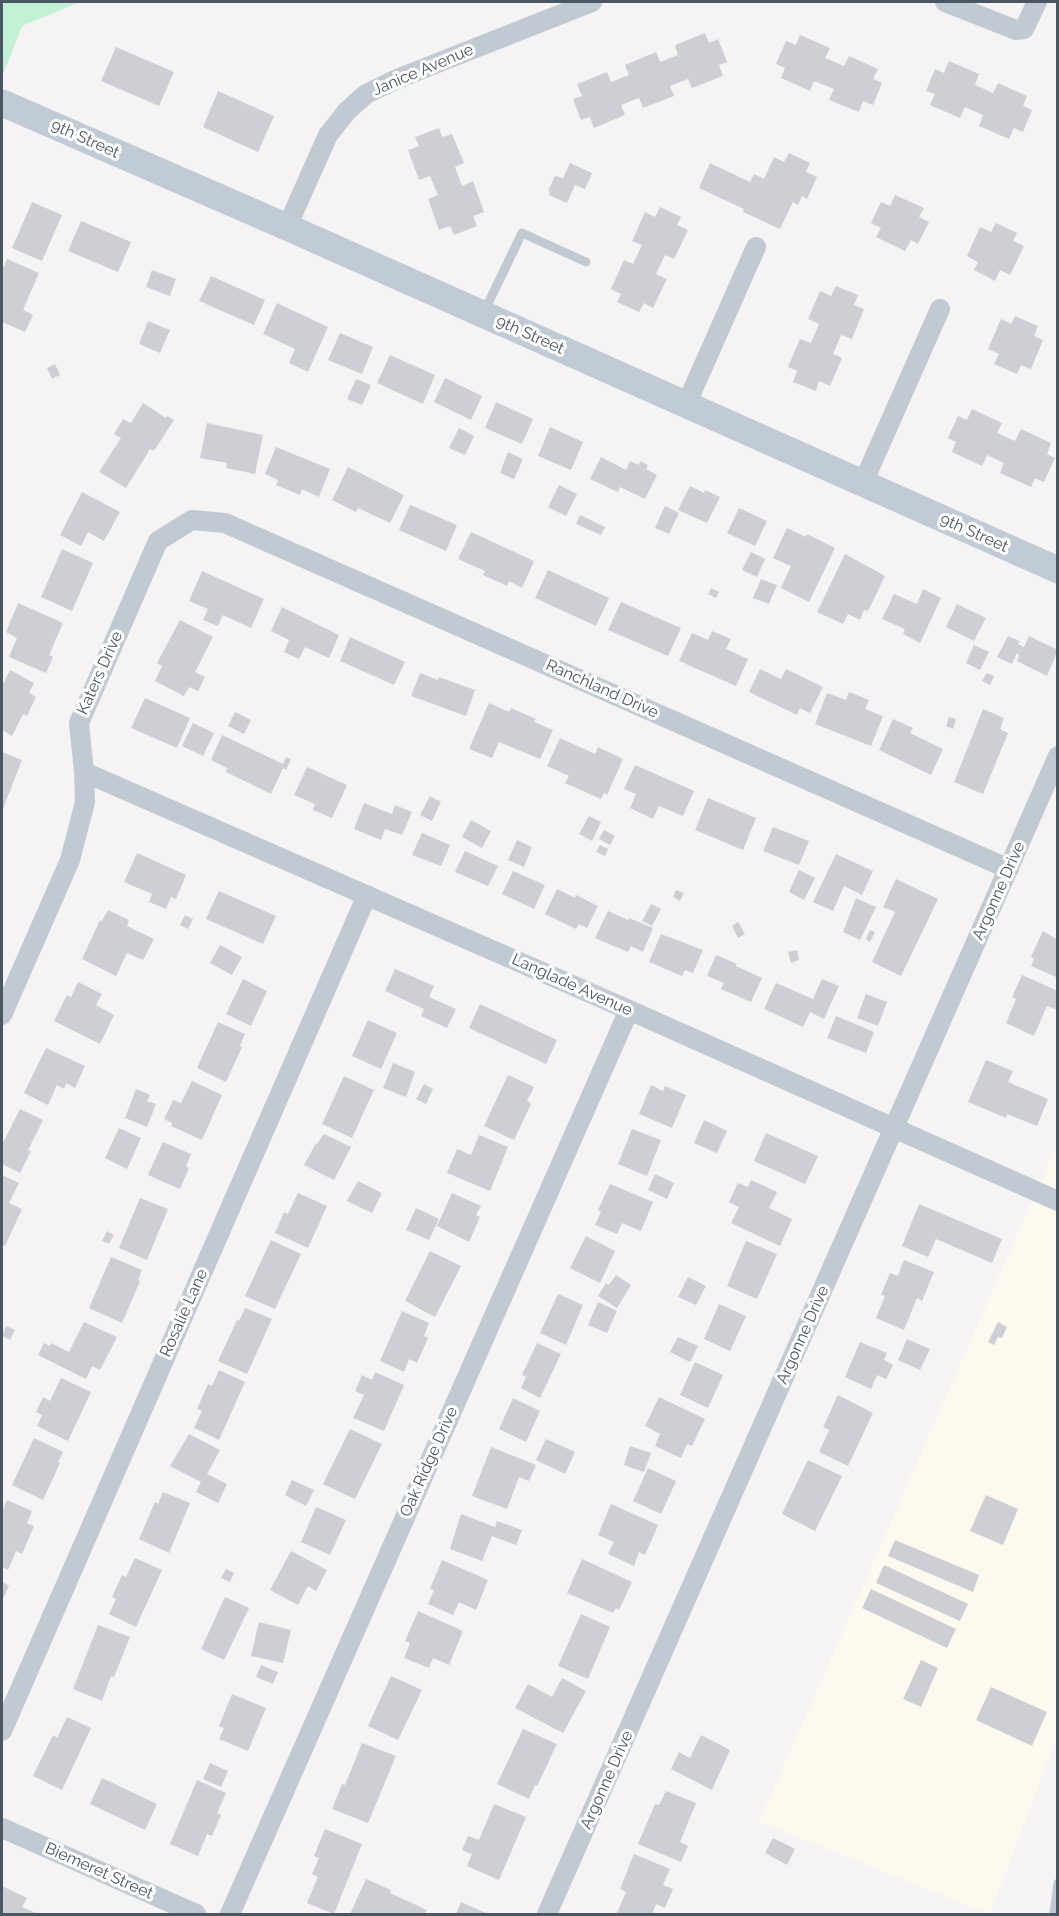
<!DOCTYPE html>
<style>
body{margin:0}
#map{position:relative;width:1059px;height:1916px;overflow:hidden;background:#f5f3f3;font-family:Raleway,sans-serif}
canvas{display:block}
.frame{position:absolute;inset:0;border:3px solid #4a5661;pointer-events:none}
</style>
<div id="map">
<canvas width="1059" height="1916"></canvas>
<div class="frame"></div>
</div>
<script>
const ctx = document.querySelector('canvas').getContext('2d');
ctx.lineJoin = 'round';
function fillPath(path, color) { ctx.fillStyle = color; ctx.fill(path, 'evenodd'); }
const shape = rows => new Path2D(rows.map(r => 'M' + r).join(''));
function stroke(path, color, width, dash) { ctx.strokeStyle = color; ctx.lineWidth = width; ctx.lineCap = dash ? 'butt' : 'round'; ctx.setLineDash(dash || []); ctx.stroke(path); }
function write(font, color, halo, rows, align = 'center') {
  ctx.font = font + ' Raleway,sans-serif'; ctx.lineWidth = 6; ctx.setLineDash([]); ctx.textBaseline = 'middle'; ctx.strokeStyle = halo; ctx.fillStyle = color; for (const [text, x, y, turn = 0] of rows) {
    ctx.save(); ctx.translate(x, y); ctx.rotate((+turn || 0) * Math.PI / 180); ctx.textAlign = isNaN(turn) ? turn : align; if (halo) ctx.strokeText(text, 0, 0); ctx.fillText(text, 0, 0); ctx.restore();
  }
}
const commercial = shape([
 [1057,1144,1057,1737,990,1914,988,1914,759,1822]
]);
const green = shape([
 [2,2,80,2,22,26,2,77]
]);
const building = shape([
 [705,33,709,43,718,39,727,62,719,65,723,76,692,88,688,79,670,86,674,96,643,108,639,98,621,105,625,115,594,128,590,117,581,120,573,99,582,96,577,84,607,72,611,82,629,75,625,65,656,52,660,62,678,55,675,45],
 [800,35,830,48,825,58,844,66,849,56,878,69,873,79,882,83,873,105,863,101,859,112,829,100,834,89,814,81,810,91,781,78,785,68,776,64,786,41,796,45],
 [116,47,174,72,159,106,101,81],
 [949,61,979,74,975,85,993,93,998,83,1027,96,1023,106,1032,110,1023,132,1014,128,1009,139,979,126,983,115,965,107,960,118,930,105,935,94,926,91,935,69,944,73],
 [218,91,274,116,258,152,203,127],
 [439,128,442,137,452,134,464,163,455,167,462,186,473,181,484,212,473,216,477,226,454,235,450,226,439,230,428,199,438,195,430,176,419,180,408,150,419,146,415,137],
 [789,153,810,163,806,172,817,177,807,199,802,196,798,205,793,202,780,229,743,212,744,209,699,188,710,163,750,182,754,174,764,179,774,157,784,162],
 [570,163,592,173,585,189,575,185,567,203,549,195,550,192,548,191,555,176,563,178],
 [895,195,924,208,919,217,929,222,918,244,911,240,905,251,876,237,881,228,871,223,881,202,890,206],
 [32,202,62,215,42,261,12,248],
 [660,207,681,217,677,225,688,230,674,259,665,255,656,274,667,279,653,308,644,303,639,312,617,302,621,294,611,289,624,260,633,264,642,245,632,241,645,212,655,217],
 [81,221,131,242,118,272,68,251],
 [996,223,1017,233,1013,241,1024,246,1010,275,1000,270,995,281,974,270,978,262,967,256,980,227,991,232],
 [7,259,39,273,23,310,33,315,25,332,2,322,2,271],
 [152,270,176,279,170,296,146,287],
 [211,276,265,300,254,325,199,301],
 [836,286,858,295,854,305,864,309,852,339,841,335,833,354,842,358,830,386,819,381,816,391,793,382,797,371,788,367,800,339,811,343,819,324,808,319,820,291,831,296],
 [277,303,328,327,308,372,289,363,295,349,263,334],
 [1015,316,1038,326,1034,336,1043,340,1031,369,1021,365,1017,374,994,364,999,354,988,349,1001,319,1011,324],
 [148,321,170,330,160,353,139,344],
 [340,333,373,347,362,374,328,360],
 [390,355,435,375,423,404,377,383],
 [55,364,60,375,52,379,47,368],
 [445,378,482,396,471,420,434,402],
 [356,379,371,385,362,405,347,399],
 [496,402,533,419,522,444,485,428],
 [143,403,166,418,167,416,174,420,154,451,150,449,126,488,99,472,121,438,114,434,123,419,131,423],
 [972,409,1002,423,997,433,1015,441,1021,429,1051,443,1047,454,1055,458,1044,482,1035,478,1031,487,1000,473,1004,463,987,455,982,466,952,452,956,442,948,438,958,416,967,420],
 [207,423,263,435,255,474,226,468,227,463,200,458],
 [550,427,583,442,571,470,538,456],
 [459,428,474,436,465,455,449,448],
 [276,447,330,469,319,497,302,489,300,495,276,485,278,480,265,474],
 [508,452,523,459,514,479,500,473],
 [601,457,626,470,630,461,639,465,640,461,648,465,646,469,657,475,645,499,620,487,618,492,590,479],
 [348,467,404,495,390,523,358,508,356,512,332,500],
 [559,485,577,494,566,516,548,507],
 [690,486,704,493,705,490,720,497,707,523,678,510],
 [82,492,120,512,104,541,88,532,81,546,60,535],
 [410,505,457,525,446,551,399,530],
 [665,506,679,513,669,534,655,528],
 [739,508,767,521,755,546,727,533],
 [580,515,605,527,601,535,576,524],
 [787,528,806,537,807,534,835,548,809,602,781,588,791,566,773,558],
 [471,532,534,561,522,588,509,581,507,586,483,575,485,571,458,559],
 [62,549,93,563,72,611,41,597],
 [751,552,765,559,757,577,742,570],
 [845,554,885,576,868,611,864,610,860,620,848,614,843,624,817,612],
 [548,570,609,598,596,626,535,598],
 [202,571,264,599,251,628,223,615,218,626,203,620,208,609,189,601],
 [761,579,777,585,769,604,753,598],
 [711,588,719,592,716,598,708,594],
 [923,589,941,598,920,643,903,634,905,629,882,619,894,594,917,604],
 [621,602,681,628,668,656,608,630],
 [18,603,63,623,49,655,53,657,46,673,9,657,17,638,6,632],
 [957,604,986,618,974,641,946,627],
 [282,607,339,635,329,658,305,647,299,659,284,652,289,640,271,631],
 [180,620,213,637,195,672,205,677,198,691,189,687,184,696,155,681,162,666,157,663],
 [712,631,731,639,726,649,748,659,736,686,679,661,692,633,708,640],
 [1008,636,1020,641,1018,644,1024,647,1029,636,1058,650,1047,676,1017,661,1019,655,1017,653,1012,664,997,657],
 [350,637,405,662,394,685,340,661],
 [974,645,989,652,980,670,966,663],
 [760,669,781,679,786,669,823,687,810,713,800,708,797,715,749,692],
 [10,670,34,683,29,693,36,697,27,716,23,714,12,736,2,730,2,686],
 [420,673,438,680,439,677,475,690,466,716,411,696],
 [987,673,994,676,990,685,982,681],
 [849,692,869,700,865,709,883,716,871,746,815,724,827,693,846,700],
 [145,698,190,718,177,748,131,728],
 [489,703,509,712,511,708,536,719,534,722,553,730,540,759,499,742,492,758,469,749],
 [983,709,1004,718,1000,729,1008,733,983,794,954,782],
 [235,712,251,720,244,734,228,726],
 [949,717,956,719,953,729,946,726],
 [893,719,913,728,910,733,943,749,931,775,879,750],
 [193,723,214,733,203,756,182,746],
 [222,735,283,764,286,757,291,759,286,770,283,768,271,794,226,772,227,768,211,760],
 [560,738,595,754,598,747,623,759,607,795,604,793,601,799,565,783,569,776,547,766],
 [2,752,22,760,2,811],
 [635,765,694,791,683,816,659,806,653,819,630,808,636,794,624,789],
 [307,767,347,785,332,818,313,810,315,804,294,795],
 [430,796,441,802,432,821,420,815],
 [708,798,756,818,743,850,695,830],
 [364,803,392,814,395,805,412,812,402,835,385,829,381,840,354,829],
 [589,816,601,822,592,841,579,834],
 [471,820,491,831,482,848,462,837],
 [773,827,809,841,799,865,763,851],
 [604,830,615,836,610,845,599,839],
 [422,833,450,845,441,866,412,855],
 [517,840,532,847,524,867,508,860],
 [600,845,608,849,605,856,596,852],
 [465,851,498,866,488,886,455,872],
 [137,853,186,875,176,899,171,897,166,909,149,902,152,894,124,882],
 [836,854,873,871,862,895,844,886,833,911,813,902],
 [799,870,815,878,804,900,789,892],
 [513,871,545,885,534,909,502,894],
 [896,879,938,899,901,976,872,962,895,912,883,907],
 [557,889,575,898,576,895,598,906,587,928,579,924,576,929,545,914],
 [676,890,684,893,680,901,673,897],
 [219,891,276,916,263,944,206,919],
 [856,898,876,907,860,940,843,932],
 [651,904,661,909,652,926,642,921],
 [108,910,129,920,127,926,154,939,143,960,127,953,116,976,82,959,100,920,102,921],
 [608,911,628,920,629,918,653,928,643,952,631,946,628,952,595,938],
 [185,915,193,919,188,929,180,925],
 [738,922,745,934,738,938,732,926],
 [870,930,875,932,870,942,866,939],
 [1043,931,1058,940,1056,977,1031,966,1034,959,1031,957],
 [661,934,703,950,693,973,685,970,682,976,649,962],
 [220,945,242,957,232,975,210,963],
 [797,950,799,960,791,963,788,952],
 [716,955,737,964,736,966,762,978,751,1002,721,989,724,983,707,976],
 [395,969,434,986,429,997,456,1009,447,1028,421,1016,424,1009,385,991],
 [1022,975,1058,991,1058,1010,1047,1006,1034,1036,1006,1023,1016,999,1012,997],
 [243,979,267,991,251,1026,226,1014],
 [822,979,839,986,824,1019,810,1012,803,1027,764,1009,776,983,813,999],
 [78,982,102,994,96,1005,114,1015,100,1044,54,1021,67,995,71,997],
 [866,994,887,1002,878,1026,857,1018],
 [480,1004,557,1040,546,1064,469,1028],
 [836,1016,874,1032,866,1053,827,1038],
 [368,1020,397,1033,381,1069,352,1056],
 [218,1022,245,1034,240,1046,242,1047,226,1082,197,1068],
 [46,1048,85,1066,75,1088,66,1083,64,1089,57,1085,48,1105,24,1093],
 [986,1060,1013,1071,1008,1082,1048,1099,1037,1126,1007,1114,1006,1118,968,1102],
 [393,1063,415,1072,406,1097,383,1088],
 [508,1075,534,1087,527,1101,531,1104,514,1140,484,1126],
 [344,1076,374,1090,352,1138,322,1124],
 [192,1081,222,1095,202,1140,171,1126,172,1123,164,1119,173,1100,181,1103],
 [424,1084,433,1089,426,1104,416,1099],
 [651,1085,663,1091,665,1086,686,1095,672,1128,639,1114],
 [136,1089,150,1095,147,1101,156,1104,147,1127,125,1118],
 [20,1109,43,1120,28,1150,31,1151,20,1173,2,1164,2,1142,4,1141],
 [704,1120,727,1131,717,1153,694,1143],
 [119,1128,141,1138,127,1169,105,1158],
 [632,1129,661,1140,647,1176,618,1164],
 [766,1133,818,1156,805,1184,754,1161],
 [324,1134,351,1147,334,1180,304,1165,316,1143,317,1144],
 [479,1135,508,1147,490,1191,447,1173,457,1149,471,1155],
 [163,1142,191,1154,186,1166,189,1168,180,1189,148,1175],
 [655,1174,674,1183,667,1199,648,1190],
 [2,1175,19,1183,9,1203,22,1209,5,1246,2,1244],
 [751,1180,777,1192,769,1208,792,1219,780,1246,731,1223,739,1207,729,1202,738,1183,748,1187],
 [358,1181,382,1193,372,1213,347,1201],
 [610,1184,653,1202,641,1231,622,1223,617,1234,595,1225,601,1212,598,1210],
 [298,1193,327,1206,308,1248,275,1233,284,1212,288,1214],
 [452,1193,481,1206,476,1215,480,1217,469,1242,437,1226],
 [140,1198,168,1209,147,1260,119,1248],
 [919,1204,1002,1239,992,1263,936,1239,928,1257,902,1246],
 [416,1208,439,1219,429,1240,406,1230],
 [107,1231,114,1235,109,1244,102,1241],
 [586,1236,615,1251,600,1283,570,1268],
 [271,1240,301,1254,275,1309,245,1296],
 [746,1241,777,1254,757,1299,727,1286],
 [430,1251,461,1266,435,1317,405,1301],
 [111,1257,142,1270,138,1280,140,1281,122,1323,89,1308],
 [904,1260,934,1272,922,1301,917,1298,904,1330,876,1318,885,1296,881,1295,890,1273,898,1276],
 [616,1275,631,1285,617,1308,598,1296,606,1283,609,1285],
 [688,1277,706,1286,696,1305,678,1297],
 [558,1294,583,1305,566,1345,540,1333],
 [598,1302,617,1311,607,1333,588,1325],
 [719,1304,746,1316,730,1351,704,1339],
 [245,1308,272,1319,247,1374,218,1361,237,1320,239,1321],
 [402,1311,429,1323,424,1336,428,1338,417,1363,409,1359,404,1372,380,1361],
 [84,1322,117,1337,100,1370,92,1366,86,1379,38,1355,44,1343,50,1346,51,1343,69,1352],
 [998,1322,1007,1327,1002,1338,998,1337,994,1345,988,1342],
 [6,1326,15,1330,10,1340,2,1336],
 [678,1337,698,1346,690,1362,670,1352],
 [907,1339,930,1349,920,1370,898,1360],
 [860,1342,887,1353,884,1360,893,1365,886,1379,877,1375,871,1389,845,1377],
 [537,1343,561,1354,540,1398,521,1388,526,1377,522,1375],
 [695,1362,723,1375,708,1408,680,1395],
 [219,1370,245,1382,219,1440,194,1428,202,1411,197,1409,208,1384,212,1386],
 [375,1372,404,1385,384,1431,353,1418,364,1395,355,1391,362,1375,372,1380],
 [61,1378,91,1392,68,1441,37,1426,42,1415,36,1412,43,1397,50,1401],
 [838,1395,873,1413,848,1466,819,1452,829,1430,823,1427],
 [659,1397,705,1419,692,1446,687,1444,681,1458,655,1446,660,1434,645,1426],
 [513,1398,540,1411,526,1442,499,1429],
 [350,1429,382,1444,355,1499,323,1484],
 [189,1434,220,1450,207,1474,227,1484,218,1503,196,1492,201,1482,170,1466],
 [34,1438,63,1452,58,1462,60,1463,43,1500,12,1485],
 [546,1439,575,1452,565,1474,536,1460],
 [630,1446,651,1453,644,1472,624,1465],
 [491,1447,536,1465,529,1481,519,1477,507,1509,472,1496],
 [808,1460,842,1476,815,1531,782,1514],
 [648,1468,676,1481,661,1514,633,1501],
 [292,1480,314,1490,306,1506,285,1495],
 [163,1492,190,1503,169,1553,139,1539,155,1502,158,1504],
 [986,1495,1018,1509,1003,1545,970,1531],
 [7,1500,32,1511,27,1523,34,1526,22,1554,16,1551,8,1570,2,1567,2,1512],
 [611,1504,658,1525,645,1555,639,1552,634,1566,608,1554,614,1542,598,1535],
 [316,1507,346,1520,330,1555,301,1542],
 [461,1514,495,1527,497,1521,522,1530,516,1545,492,1536,482,1561,450,1549],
 [895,1540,979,1575,973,1592,888,1556],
 [291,1551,327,1570,316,1591,308,1586,298,1605,270,1590],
 [135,1558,162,1570,136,1627,109,1614,116,1599,112,1597,122,1575,126,1577],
 [582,1559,632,1582,619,1610,616,1608,613,1613,567,1593],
 [442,1560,488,1580,476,1610,459,1602,453,1615,428,1604,434,1590,430,1589],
 [884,1565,968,1604,960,1621,876,1583],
 [226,1569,234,1573,230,1582,221,1578],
 [2,1582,9,1586,2,1601],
 [871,1589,956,1629,947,1648,862,1608],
 [225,1597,249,1608,224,1660,201,1649],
 [418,1611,463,1631,449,1665,433,1658,429,1668,404,1658,410,1643,405,1641],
 [581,1614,610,1627,588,1679,558,1666],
 [259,1622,291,1630,283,1663,251,1656],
 [98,1625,130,1637,114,1677,111,1676,102,1701,73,1689],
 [921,1660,938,1668,921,1707,903,1699],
 [261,1665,278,1672,273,1684,256,1677],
 [391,1676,422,1690,398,1740,368,1726],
 [562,1678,586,1691,563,1733,515,1708,528,1684,552,1697],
 [991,1687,1047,1712,1032,1746,976,1720],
 [232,1694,266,1708,248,1751,219,1739,224,1728,219,1726],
 [67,1717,91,1728,62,1790,33,1776,53,1735,57,1738],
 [523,1729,557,1744,537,1786,535,1785,529,1799,497,1784],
 [701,1735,730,1750,712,1790,671,1769,679,1752,690,1758],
 [362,1743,396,1756,368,1823,332,1809,342,1784,345,1785],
 [210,1763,228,1771,221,1787,203,1779],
 [102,1778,157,1804,145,1830,90,1804],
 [197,1780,226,1793,217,1813,221,1815,212,1836,207,1834,198,1856,170,1844],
 [666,1791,696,1803,680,1842,688,1846,681,1862,638,1844,655,1804,659,1805],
 [494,1804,526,1817,499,1880,467,1866,472,1854,462,1850,468,1836,479,1840],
 [325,1829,362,1844,334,1914,307,1903,318,1877,312,1874,319,1858,314,1856],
 [773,1838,795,1849,787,1865,765,1853],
 [634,1854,670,1869,663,1885,673,1889,665,1908,656,1904,652,1914,621,1914,617,1913,626,1892,620,1889],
 [366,1879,391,1890,390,1893,427,1910,424,1914,350,1914],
 [2,1886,27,1898,22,1907,38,1914,2,1914],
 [461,1902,488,1914,456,1914]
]);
const lane = shape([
 [484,312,522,233,586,262],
 [1054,1914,1058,1883]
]);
const street = shape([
 [945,2,1016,30,1024,29,1037,2],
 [287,227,328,135,347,111,366,94,397,79,592,2],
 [686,405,756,247],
 [863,483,940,309],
 [84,772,629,1010,1058,1201],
 [2,1015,70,860,85,802,84,772,79,723,158,541,192,520,225,523,1009,869],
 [2,1731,367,895],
 [2,1828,196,1914],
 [230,1914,629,1010],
 [547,1914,1058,756]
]);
const secondary = shape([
 [2,103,287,227,1058,570]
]);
const streetNames = [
 ["Janice Avenue",423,70,-23],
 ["9th Street",85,139,24],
 ["9th Street",530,335,24],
 ["9th Street",974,533,24],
 ["Katers Drive",100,673,-66],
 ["Ranchland Drive",602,689,24],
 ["Argonne Drive",999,891,-66],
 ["Langlade Avenue",572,985,24],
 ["Rosalie Lane",184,1313,-66],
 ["Argonne Drive",803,1335,-66],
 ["Oak Ridge Drive",429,1462,-66],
 ["Argonne Drive",607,1780,-66],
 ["Biemeret Street",99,1871,24]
];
fillPath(commercial, '#fdf9ef');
fillPath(green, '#c3f1d5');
fillPath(building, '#cdcfd5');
stroke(lane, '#c1cad2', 9);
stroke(street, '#c1cad2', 20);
stroke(secondary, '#c1cbd6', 27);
write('16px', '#4a5661', '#fff', streetNames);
</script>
